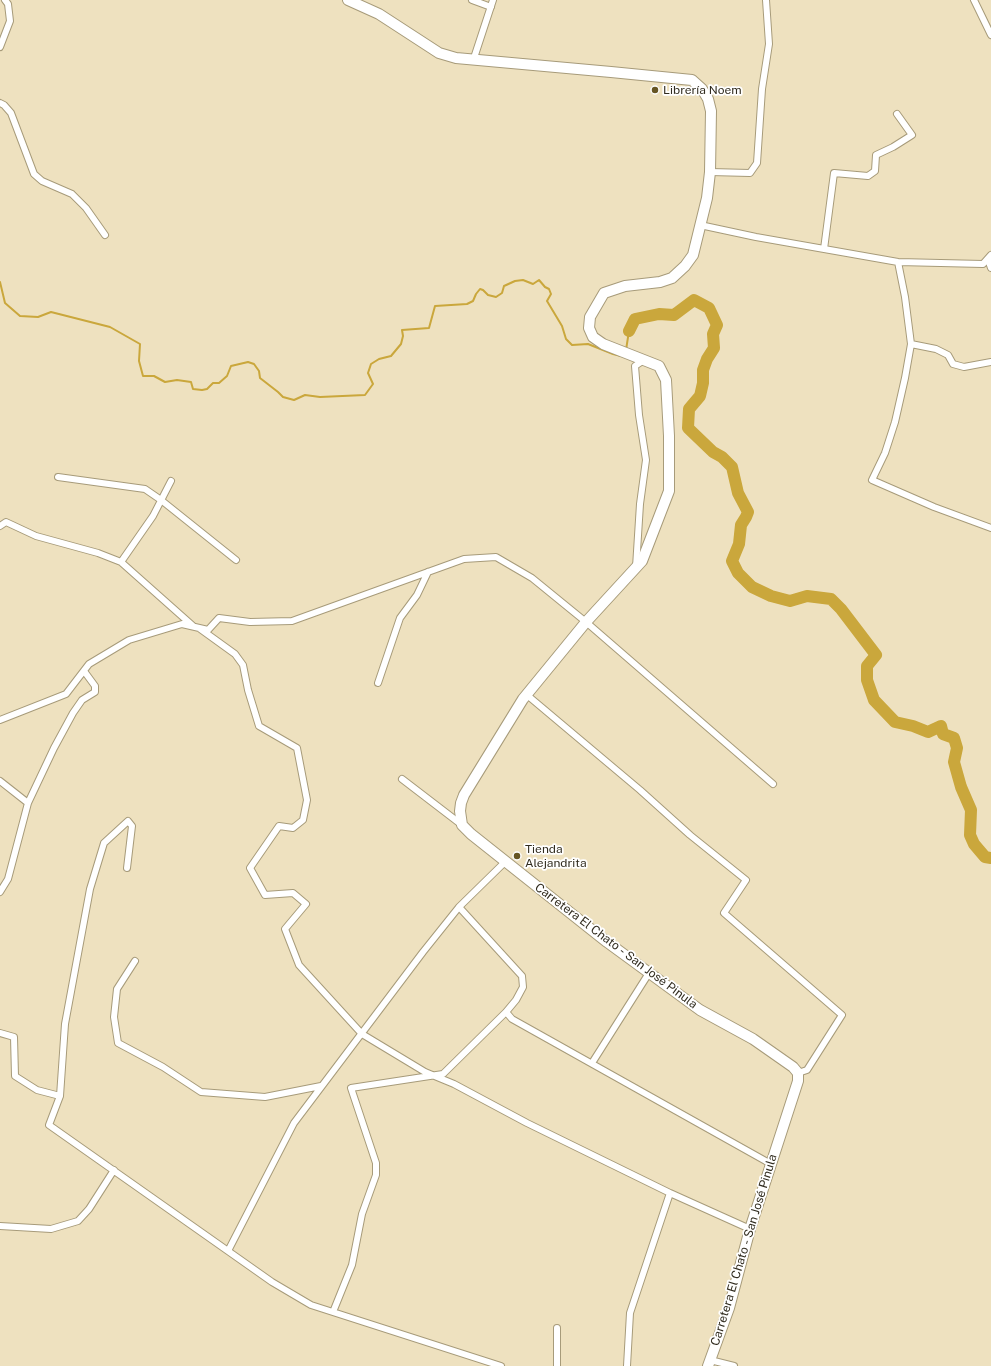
<!DOCTYPE html>
<meta charset="utf-8">
<style>
body{margin:0}
canvas{display:block;background:#eee1bf}
</style>
<canvas width="991" height="1366"></canvas>
<script>
const ctx = document.querySelector('canvas').getContext('2d');
ctx.lineJoin = 'round';
const shape = rows => new Path2D(rows.map(r => 'M' + r).join(''));
function stroke(path, color, width, dash) { ctx.strokeStyle = color; ctx.lineWidth = width; ctx.lineCap = dash ? 'butt' : 'round'; ctx.setLineDash(dash || []); ctx.stroke(path); }
function write(font, color, halo, rows, align = 'center') {
  ctx.font = font + ' "Public Sans",sans-serif'; ctx.lineWidth = 3.5; ctx.setLineDash([]); ctx.textBaseline = 'middle'; ctx.strokeStyle = halo; ctx.fillStyle = color; for (const [text, x, y, turn = 0] of rows) {
    ctx.save(); ctx.translate(x, y); ctx.rotate((+turn || 0) * Math.PI / 180); ctx.textAlign = isNaN(turn) ? turn : align; if (halo) ctx.strokeText(text, 0, 0); ctx.fillText(text, 0, 0); ctx.restore();
  }
}
const stream = shape([
 [0,282,5,303,20,316,38,317,51,312,110,327,140,344,139,361,143,376,154,376,165,382,177,380,191,382,193,389,202,390,207,389,213,383,219,383,227,376,231,366,248,362,254,364,259,371,260,378,278,392,283,397,294,400,305,395,320,397,365,395,373,384,368,373,371,364,379,359,391,356,401,344,403,336,402,330,429,328,435,306,467,304,473,301,476,294,480,289,483,290,488,295,496,297,502,293,504,286,515,281,523,280,533,284,539,280,545,287,549,289,551,294,547,301,562,326,566,339,572,345,588,344,613,354,621,356],
 [626,350,629,331]
]);
const river = shape([
 [629,331,635,319,659,314,674,315,694,300,709,308,717,325,713,334,714,348,707,359,703,370,703,383,700,396,689,409,688,428,713,452,722,457,732,467,738,493,748,512,746,517,741,525,739,544,732,561,738,573,752,587,771,596,790,601,807,596,831,599,841,609,876,655,867,666,867,680,874,700,895,722,913,726,928,732,941,726,943,734,954,738,957,748,954,762,961,787,971,810,970,835,974,844,985,857,991,858]
]);
const minor = shape([
 [472,0,491,7],
 [974,0,991,35],
 [0,47,10,21,8,4,5,0],
 [473,61,493,0],
 [0,103,4,105,11,113,34,174,42,181,72,194,86,208,105,235],
 [710,172,750,173,757,163,762,89,769,44,766,0],
 [700,225,756,237,898,262,983,264,991,255],
 [824,249,834,173,868,176,875,171,876,155,893,147,912,135,897,114],
 [988,259,991,268],
 [898,262,905,297,911,344,905,378,895,422,885,453,872,480,934,507,991,528],
 [911,344,936,349,948,355,953,364,964,367,991,362],
 [58,477,145,489,161,500,236,560],
 [171,481,153,516,121,562,193,626],
 [0,526,6,522,36,536,98,553,121,562],
 [636,567,640,504,646,460,639,415,635,366,644,360],
 [199,628,235,654,243,665,248,690,259,726,297,748,307,800,303,820,293,828,279,826,250,868,265,895,293,893,306,904,285,929,299,965,362,1034,425,1072,454,1084,527,1123,670,1193,750,1229],
 [378,683,400,618,417,595,428,572],
 [527,695,640,790,690,835,746,880,724,913,842,1015,807,1070,798,1073],
 [0,720,66,694,89,664,129,640,182,624,208,630,219,618,250,622,292,621,464,559,496,557,532,578,586,622,773,784],
 [402,779,462,825],
 [0,781,28,803],
 [0,892,8,879,28,803,54,748,73,713,82,700,95,692,95,686,84,671],
 [459,907,522,976,523,987,516,1000,506,1012,512,1019,771,1164],
 [135,961,117,989,114,1017,118,1043,163,1067,201,1092,265,1097,321,1086],
 [0,1033,14,1037,15,1076,37,1090,60,1096,49,1125,228,1251],
 [592,1063,649,973],
 [60,1096,65,1024,90,889,104,843,128,821,132,826,127,868],
 [0,1226,51,1229,78,1221,89,1209,114,1170],
 [333,1312,352,1265,362,1214,376,1175,376,1163,351,1088,443,1074,506,1012],
 [710,1360,734,1366],
 [501,1366,311,1305,272,1282,228,1251,294,1123,423,952,459,907,506,861],
 [557,1366,557,1328],
 [627,1366,630,1313,670,1193]
]);
const primary = shape([
 [348,0,379,14,439,53,456,58,611,72,692,80,702,89,708,99,711,111,710,172,707,198,693,255,685,266,672,278,660,282,625,286,604,293,590,317,589,328,593,337,603,344,659,366,666,380,669,436,669,491,642,561,586,622,523,699,464,795,461,803,460,811,462,825,471,834,607,942,700,1010,753,1039,793,1067,798,1073,798,1081,750,1229,729,1308,708,1366]
]);
const markers = [
 [655,90,4,"#665523"],
 [517,856,4,"#665523"]
];
const poiNames = [
 ["Librería Noem",663,90],
 ["Tienda",525,849],
 ["Alejandrita",525,863]
];
const streetNames = [
 ["Carretera El Chato - San José Pinula",616,946,37],
 ["Carretera El Chato - San José Pinula",744,1250,-73]
];
stroke(stream, '#caa73c', 2);
stroke(river, '#caa73c', 12);
stroke(minor, '#a79b7a', 8);
stroke(primary, '#a79b7a', 12);
stroke(minor, '#fff', 6);
stroke(primary, '#fff', 10);
for (const [x, y, r, color] of markers) { const dot = new Path2D(); dot.arc(x, y, r, 0, 2 * Math.PI); ctx.fillStyle = color; ctx.fill(dot); stroke(dot, '#fff', 1.5); }
write('12px', '#312c1f', '#fff', poiNames, 'left');
write('12px', '#312c1f', '#fff', streetNames);
</script>
